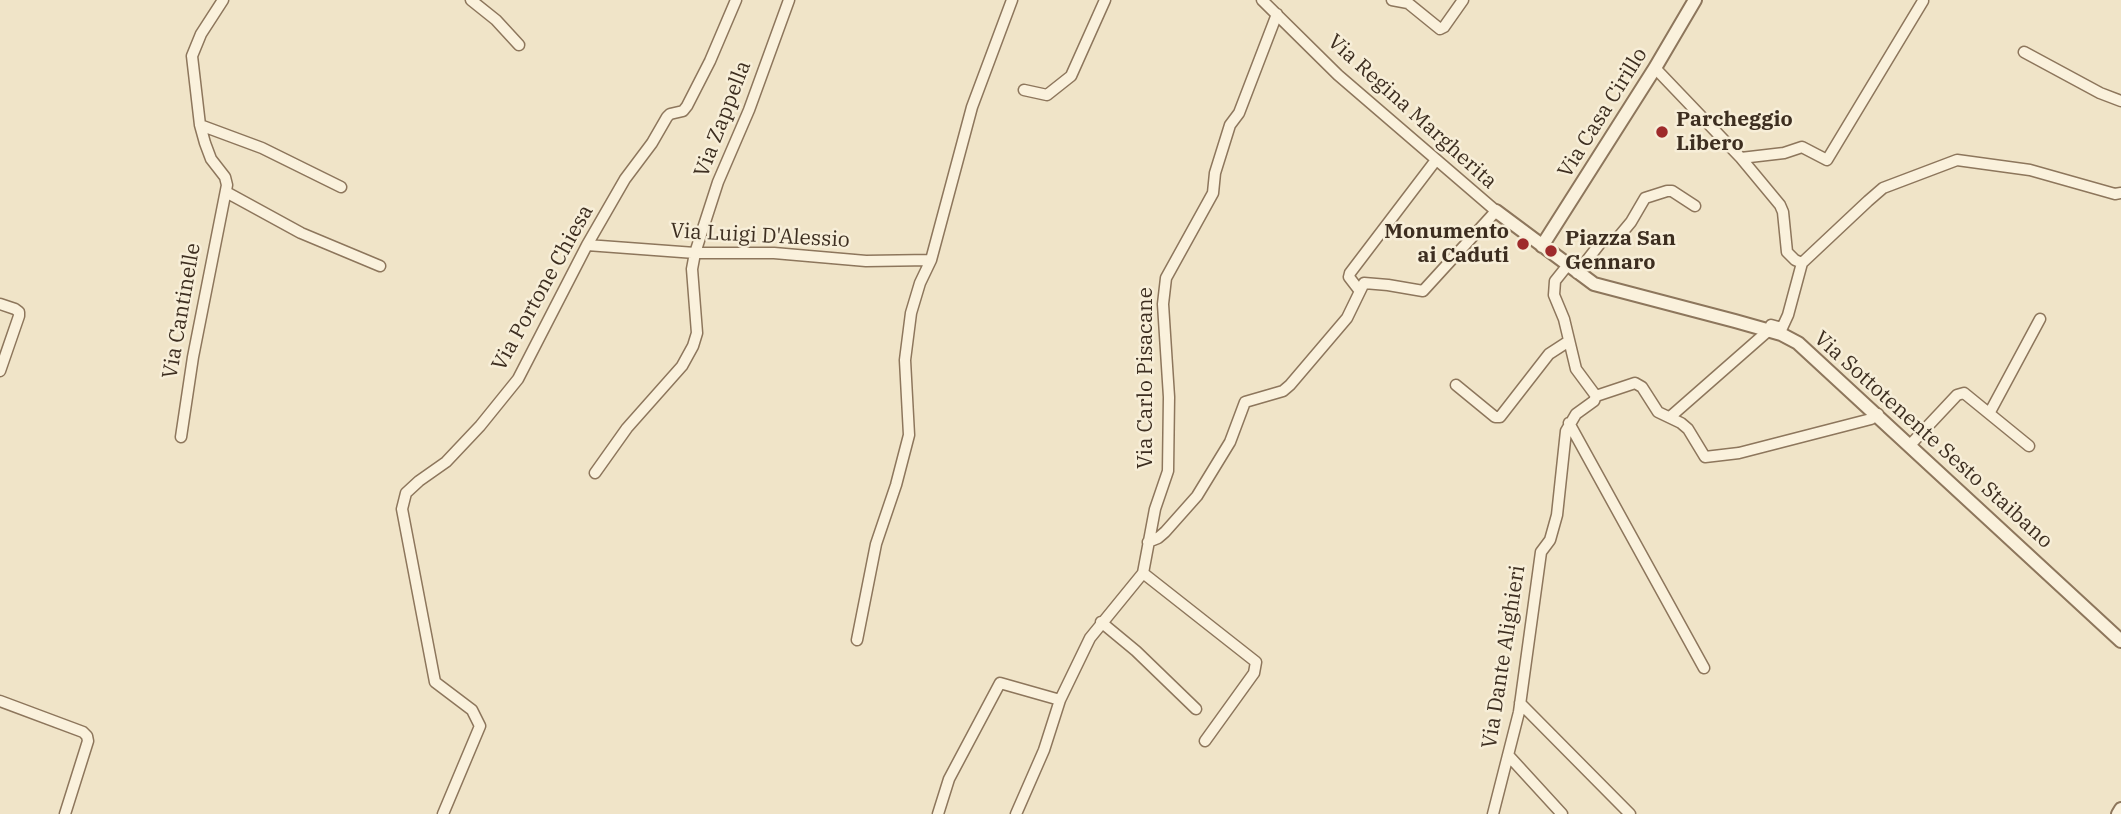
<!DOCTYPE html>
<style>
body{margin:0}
canvas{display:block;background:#f0e4c8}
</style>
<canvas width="2121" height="814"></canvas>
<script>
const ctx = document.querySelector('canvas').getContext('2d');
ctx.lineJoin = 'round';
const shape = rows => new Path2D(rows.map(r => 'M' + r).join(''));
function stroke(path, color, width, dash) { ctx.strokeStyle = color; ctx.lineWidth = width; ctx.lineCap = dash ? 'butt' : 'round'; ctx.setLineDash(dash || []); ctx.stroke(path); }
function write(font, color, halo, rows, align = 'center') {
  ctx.font = font + ' "IBM Plex Serif",serif'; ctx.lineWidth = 5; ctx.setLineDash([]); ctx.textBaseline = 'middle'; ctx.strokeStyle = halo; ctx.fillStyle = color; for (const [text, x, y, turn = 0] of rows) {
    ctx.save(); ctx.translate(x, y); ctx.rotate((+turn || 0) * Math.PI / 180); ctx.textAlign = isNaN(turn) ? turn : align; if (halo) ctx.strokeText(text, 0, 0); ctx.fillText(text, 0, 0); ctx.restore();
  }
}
const minor = shape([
 [471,0,496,20,519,45],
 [1392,0,1408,3,1440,29,1444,27,1463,0],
 [2024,52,2100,93,2121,101],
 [1655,68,1741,158,1780,205,1783,212,1787,252,1795,260,1802,263],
 [1024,90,1047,95,1071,76,1105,0],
 [200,125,262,148,341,187],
 [1741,158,1784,153,1802,147,1827,160,1923,1],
 [226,192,301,233,380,266],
 [587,245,695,253,774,253,866,261,931,260],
 [1567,266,1555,281,1554,295,1564,319,1576,369,1596,396],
 [1577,273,1602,241,1616,240,1631,222,1645,198,1667,191,1672,191,1695,206],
 [1359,290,1349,277,1350,273,1436,160],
 [0,304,15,309,19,312,19,316,0,371],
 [1771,325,1782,328,1788,315,1802,263,1868,201,1883,188,1957,160,2030,170,2115,194,2121,193],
 [1456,385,1495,417,1500,417,1549,354,1569,341],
 [1596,396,1635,383,1642,387,1658,412,1681,423,1688,429,1705,457,1739,453,1871,419,1878,414],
 [1990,412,2040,319],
 [1670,417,1768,331],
 [1569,423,1704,668],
 [181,437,193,357,227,185,225,177,211,159,205,143,200,125,192,56,201,34,223,0],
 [1911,444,1957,395,1964,393,2029,446],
 [595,473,627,428,682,366,693,346,697,333,692,269,695,253,718,182,749,110,789,0],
 [1148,542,1158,538,1165,532,1197,496,1230,442,1245,402,1283,391,1290,385,1347,318,1364,283,1388,285,1423,291,1496,211,1338,75,1262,0],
 [1143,573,1256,662,1254,673,1205,741],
 [1101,622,1136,651,1196,709],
 [857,640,876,544,896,485,909,435,905,360,911,313,920,283,931,260,972,107,1012,0],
 [0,701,83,732,87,736,88,741,65,814],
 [1520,703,1630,814],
 [1508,755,1562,814],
 [443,814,480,726,472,710,435,682,402,509,406,493,419,481,446,462,480,426,518,379,587,245,625,179,652,143,667,117,670,114,683,111,687,106,710,61,736,0],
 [938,814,949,779,1000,683,1060,700],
 [1016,814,1044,750,1060,700,1090,638,1143,573,1155,509,1168,471,1169,397,1163,304,1166,278,1213,193,1215,173,1230,125,1239,113,1277,14],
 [1493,814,1519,712,1541,552,1550,540,1557,515,1566,431,1576,414,1594,401,1596,396]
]);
const tertiary = shape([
 [1496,211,1594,284,1735,321,1781,334,1798,343,2121,641],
 [1542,246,1655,68,1695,0],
 [2118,814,2121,809]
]);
const markers = [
 [1662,132,7,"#9e2a2b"],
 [1523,244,7,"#9e2a2b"],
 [1551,251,7,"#9e2a2b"]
];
const streetNames = [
 ["Via Regina Margherita",1412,112,42],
 ["Via Casa Cirillo",1603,113,-58],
 ["Via Zappella",723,119,-69],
 ["Via Luigi D'Alessio",760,236,3],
 ["Via Portone Chiesa",543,288,-61],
 ["Via Cantinelle",182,311,-80],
 ["Via Carlo Pisacane",1146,378,-90],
 ["Via Sottotenente Sesto Staibano",1933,440,42],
 ["Via Dante Alighieri",1504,657,-81]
];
const poiNames = [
 ["Parcheggio",1676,120],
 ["Libero",1676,144],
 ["Monumento",1509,232,"right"],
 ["ai Caduti",1509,256,"right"],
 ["Piazza San",1565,239],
 ["Gennaro",1565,263]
];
stroke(minor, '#8d765c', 13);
stroke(tertiary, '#8d765c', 16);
stroke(minor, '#faf1dc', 10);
stroke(tertiary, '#faf1dc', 12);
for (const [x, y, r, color] of markers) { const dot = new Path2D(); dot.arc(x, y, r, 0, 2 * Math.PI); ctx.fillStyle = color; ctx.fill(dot); stroke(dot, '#f7eed8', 2.5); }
write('21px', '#3d2e20', '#f7eed8', streetNames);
write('bold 21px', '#3d2e20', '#f7eed8', poiNames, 'left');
</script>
